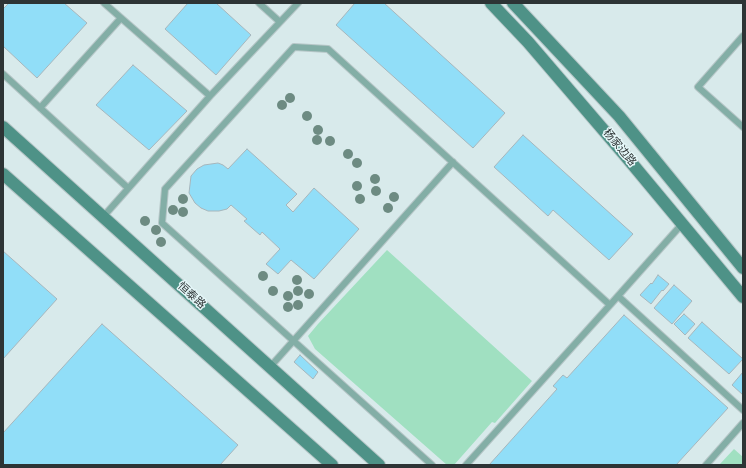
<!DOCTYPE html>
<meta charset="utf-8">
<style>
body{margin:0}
#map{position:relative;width:746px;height:468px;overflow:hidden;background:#d8eaeb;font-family:"Source Sans 3",sans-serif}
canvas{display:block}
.frame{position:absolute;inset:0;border:4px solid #2d3435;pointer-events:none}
</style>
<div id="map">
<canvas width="746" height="468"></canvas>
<div class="frame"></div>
</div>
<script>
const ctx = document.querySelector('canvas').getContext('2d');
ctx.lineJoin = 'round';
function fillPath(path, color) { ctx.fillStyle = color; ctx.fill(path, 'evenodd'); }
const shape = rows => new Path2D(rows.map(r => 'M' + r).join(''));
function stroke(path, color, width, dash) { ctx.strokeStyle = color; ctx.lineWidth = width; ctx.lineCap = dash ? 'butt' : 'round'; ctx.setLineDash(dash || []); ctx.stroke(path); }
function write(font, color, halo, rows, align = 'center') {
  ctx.font = font + ' "Source Sans 3","Noto Sans SC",sans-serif'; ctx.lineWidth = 3; ctx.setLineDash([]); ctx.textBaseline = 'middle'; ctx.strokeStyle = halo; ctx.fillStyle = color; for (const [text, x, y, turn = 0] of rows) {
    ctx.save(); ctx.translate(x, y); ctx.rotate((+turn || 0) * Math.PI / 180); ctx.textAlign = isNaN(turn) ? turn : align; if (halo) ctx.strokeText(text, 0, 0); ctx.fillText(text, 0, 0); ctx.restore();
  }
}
const green = shape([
 [387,250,532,381,495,423,492,422,454,465,447,465,315,349,308,336,318,324],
 [734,449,743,457,743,465,719,465]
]);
const building = shape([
 [9,3,64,3,87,23,37,78,3,46,3,9,9,3],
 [188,3,216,3,251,35,216,75,165,29,188,3],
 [355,3,384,3,505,113,473,148,336,25,355,3],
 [133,65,187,111,149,150,96,105,133,65],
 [523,135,633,234,609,260,553,210,548,216,494,167,523,135],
 [247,149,297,194,286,205,293,212,314,188,359,229,314,279,291,260,278,274,266,264,280,249,262,232,260,235,244,221,247,219,231,205,227,209,219,211,208,211,201,208,195,203,189,193,191,176,197,169,204,165,218,163,223,165,228,169,247,149],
 [3,251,57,299,3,359,3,251],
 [658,275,669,284,663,291,662,290,651,304,640,295,651,283,652,284,658,275],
 [674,285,692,301,672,324,654,308,674,285],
 [684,314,695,324,685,335,674,324,684,314],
 [624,315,728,408,676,465,489,465,557,389,553,386,563,375,567,378,624,315],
 [702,322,743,359,729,374,688,338,702,322],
 [102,324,238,445,220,465,3,465,3,433,102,324],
 [300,355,318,372,313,379,294,362,300,355],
 [743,372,743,395,732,385,743,372]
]);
const lane = shape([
 [104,3,210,96],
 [259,3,280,22],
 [743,36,698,87,743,127],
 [3,74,128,188],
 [40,108,121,18],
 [103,217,210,96,298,3],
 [682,224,618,296,743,410],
 [270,367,453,162],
 [432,465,162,223,165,189,294,47,328,49,610,305,618,296],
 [466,465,610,305],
 [706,465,743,423]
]);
const secondary = shape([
 [491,3,528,42,624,154,743,297],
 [513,3,619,116,743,268],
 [3,127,379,465],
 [3,174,332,465]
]);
const trees = [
 [290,98],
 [282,105],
 [307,116],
 [318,130],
 [317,140],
 [330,141],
 [348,154],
 [357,163],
 [375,179],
 [357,186],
 [376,191],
 [394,197],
 [183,199],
 [360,199],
 [388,208],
 [173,210],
 [183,212],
 [145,221],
 [156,230],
 [161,242],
 [263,276],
 [297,280],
 [273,291],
 [298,291],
 [309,294],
 [288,296],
 [298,305],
 [288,307]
];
const streetNames = [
 ["杨家边路",619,148,50],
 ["恒泰路",191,296,42]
];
fillPath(green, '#a0e0c1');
fillPath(building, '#91def8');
stroke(building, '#a6b6bc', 1);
stroke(lane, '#b6c6c7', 8);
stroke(secondary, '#b6c6c7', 14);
stroke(lane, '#83aea6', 6);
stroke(secondary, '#4e9287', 12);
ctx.fillStyle = '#6d8b82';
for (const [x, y] of trees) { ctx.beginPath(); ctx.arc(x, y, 5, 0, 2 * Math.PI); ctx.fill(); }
write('11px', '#2d3435', '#e5f7f9', streetNames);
</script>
